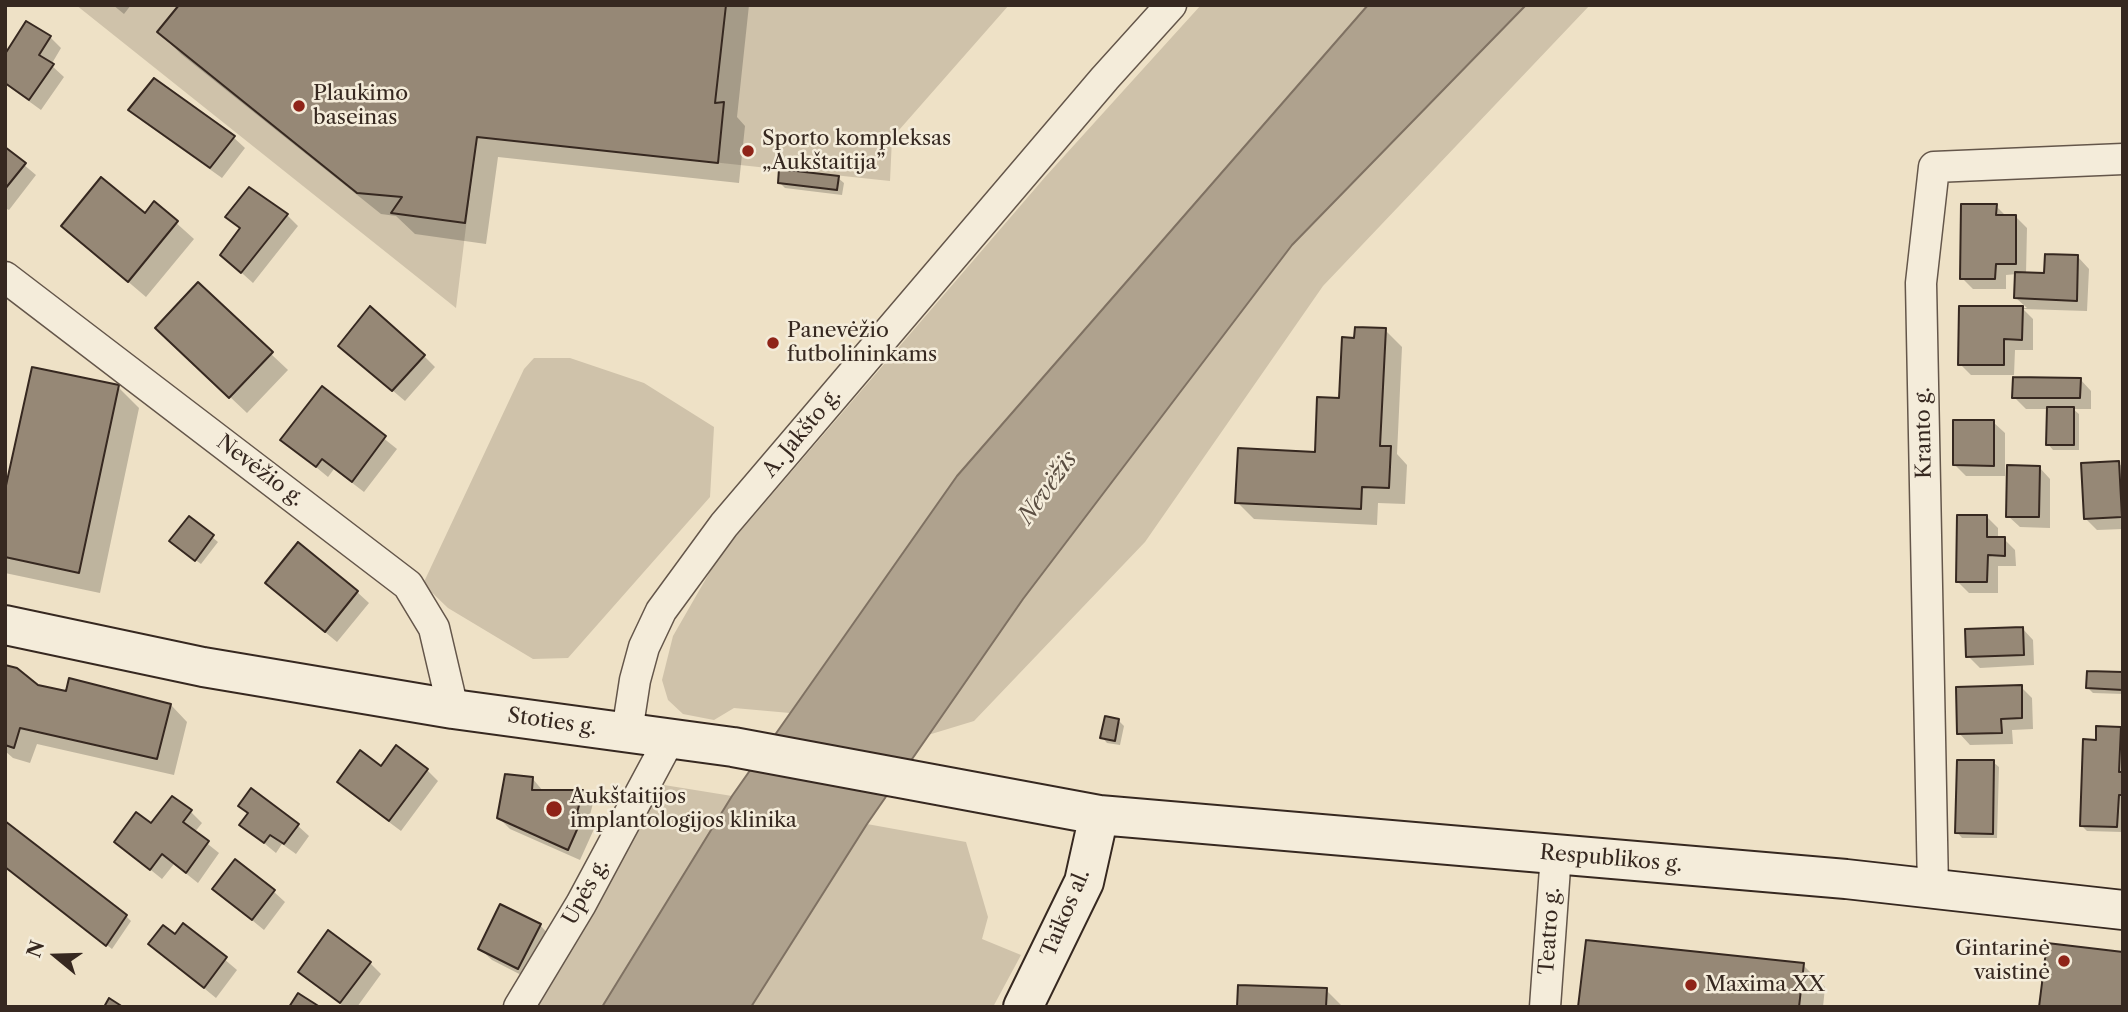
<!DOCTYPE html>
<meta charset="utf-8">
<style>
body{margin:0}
#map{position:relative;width:2128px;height:1012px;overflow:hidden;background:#eee1c6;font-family:"Libre Caslon Text",serif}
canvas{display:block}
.frame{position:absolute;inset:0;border:7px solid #362820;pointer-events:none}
.north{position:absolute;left:21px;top:921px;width:70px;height:70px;-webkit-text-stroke:5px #f4ecda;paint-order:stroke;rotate:289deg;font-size:19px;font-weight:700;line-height:28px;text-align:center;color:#362820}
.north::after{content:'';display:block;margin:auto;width:24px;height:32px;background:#362820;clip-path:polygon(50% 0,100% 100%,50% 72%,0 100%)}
</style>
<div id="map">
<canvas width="2128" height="1012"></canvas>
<div class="frame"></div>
<div class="north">N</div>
</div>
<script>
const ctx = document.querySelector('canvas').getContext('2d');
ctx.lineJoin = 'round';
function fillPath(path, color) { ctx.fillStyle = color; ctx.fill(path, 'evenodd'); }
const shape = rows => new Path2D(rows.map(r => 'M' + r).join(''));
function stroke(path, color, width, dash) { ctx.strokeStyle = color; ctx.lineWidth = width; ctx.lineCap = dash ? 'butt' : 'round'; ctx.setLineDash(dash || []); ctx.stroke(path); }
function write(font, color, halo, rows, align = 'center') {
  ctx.font = font + ' "Libre Caslon Text",serif'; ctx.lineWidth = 5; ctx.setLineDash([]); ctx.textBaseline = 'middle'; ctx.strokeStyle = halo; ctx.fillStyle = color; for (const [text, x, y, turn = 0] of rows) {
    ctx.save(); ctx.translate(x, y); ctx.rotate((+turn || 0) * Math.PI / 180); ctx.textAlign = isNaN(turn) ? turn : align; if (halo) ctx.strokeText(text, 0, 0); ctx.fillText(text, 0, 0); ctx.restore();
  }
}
const green = shape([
 [76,5,1009,5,892,138,890,181,477,137,456,308],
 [1201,5,1368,5,957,476,790,713,734,708,714,720,683,714,668,700,662,680,673,636,719,556,1046,176],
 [1526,5,1590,5,1323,286,1145,542,974,721,928,735,1023,599,1292,244],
 [534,358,570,358,644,383,714,427,710,497,568,658,533,659,448,608,423,584,524,369],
 [664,785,732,796,602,1007,531,1007],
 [867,824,966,842,988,917,982,939,1021,955,993,1007,751,1007]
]);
const water = shape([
 [1368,5,1526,5,1292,245,1023,599,867,824,751,1007,602,1007,732,796,957,476,1368,5]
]);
const shadow = shape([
 [113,5,131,5,124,14],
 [181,5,749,5,737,117,745,126,739,183,498,157,486,244,415,234,396,216,381,214,181,54,159,32],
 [50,37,61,48,51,65,64,77,41,110,5,84,5,57],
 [131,109,233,137,245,148,222,178,142,121],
 [5,149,36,175,9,210,5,208],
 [838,178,844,183,842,195,785,188,779,182],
 [154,203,194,239,146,297,63,226,145,215],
 [1996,206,2007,217,2016,217,2027,228,2026,274,2046,275,2078,257,2089,269,2087,311,2023,309,2033,319,2033,350,2015,350,2014,375,1971,375,1960,364,1960,307,2027,308,2016,298,2017,274,2006,275,2006,289,1973,289,1962,278],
 [287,215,298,226,253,283,234,266,241,230,228,217],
 [1385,330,1402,347,1397,454,1407,465,1405,504,1378,503,1377,525,1254,519,1237,502,1317,453,1341,400,1356,340],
 [174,344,271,354,288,370,247,413],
 [340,346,424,356,435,367,405,401],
 [2080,379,2091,391,2091,409,2073,409,2079,414,2079,450,2053,450,2048,444,2048,409,2026,409,2014,397],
 [118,387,139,408,100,593,5,573,5,499],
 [322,389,397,449,364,492,334,469,328,477,283,440],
 [1993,422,2005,433,2005,476,1966,476,1955,465],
 [2118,463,2123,467,2123,529,2097,530,2086,519],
 [2039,467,2050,479,2050,528,2020,527,2008,516],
 [1987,517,1998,528,1998,539,2004,539,2015,550,2016,566,1998,566,1998,593,1969,593,1958,582],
 [189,518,218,542,201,564,177,546],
 [357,592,369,603,337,642,279,594],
 [2022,628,2033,640,2034,665,1980,668,1968,656],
 [5,667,37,687,67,693,171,705,187,722,174,775,37,744,30,763,13,758,5,751],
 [2123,674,2123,694,2093,693,2088,688],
 [2021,687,2032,698,2033,729,2012,730,2013,744,1970,745,1959,733],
 [1118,720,1124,726,1120,745,1107,743,1102,737],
 [2120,728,2123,731,2122,832,2087,831,2081,825,2097,742],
 [1993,762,1999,767,1997,838,1962,838,1957,832],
 [427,770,438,781,401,831,350,793,339,782],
 [532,778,543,791,582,792,593,803,588,823,594,829,580,860,510,829,499,818],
 [240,806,297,825,309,836,296,854,282,844,276,853,242,825,249,815],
 [191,812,202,823,194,833,219,853,198,883,174,864,162,879,116,842],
 [5,866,126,916,131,921,112,949],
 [214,889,273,891,285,902,264,930],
 [184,925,237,970,216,998,150,944,175,937],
 [540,925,551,937,529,979,492,960,480,949],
 [370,963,381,974,357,1007,344,1007,300,972],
 [1803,965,1825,987,1823,1007,1580,1007],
 [1326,990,1343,1007,1239,1007]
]);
const building = shape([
 [179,5,726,5,715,103,724,102,718,163,477,137,465,223,391,213,402,197,357,193,157,32,179,5],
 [26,21,51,36,39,55,54,64,29,100,5,83,5,54,26,21],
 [154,78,235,136,210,168,128,110,154,78],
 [5,147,26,163,5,189,5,147],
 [779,169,839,176,837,190,778,183,779,169],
 [101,177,145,213,154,201,178,221,128,282,61,226,101,177],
 [249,187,288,214,241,273,220,255,240,228,225,217,249,187],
 [1961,204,1997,204,1996,215,2016,215,2016,264,1996,264,1995,279,1960,279,1961,204],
 [2045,254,2078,255,2077,301,2014,298,2015,272,2044,273,2045,254],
 [198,282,273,352,229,398,155,328,198,282],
 [370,306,425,355,392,391,338,346,370,306],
 [1959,306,2023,306,2022,340,2004,339,2004,365,1958,365,1959,306],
 [1355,327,1386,328,1380,446,1391,446,1389,488,1362,487,1361,509,1235,503,1238,448,1315,452,1317,397,1339,398,1342,337,1354,338,1355,327],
 [32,367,119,385,79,573,5,557,5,490,32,367],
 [2013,377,2081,378,2080,398,2012,398,2013,377],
 [322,386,386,436,352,482,322,459,316,467,280,440,322,386],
 [2047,407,2074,407,2074,445,2046,445,2047,407],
 [1953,420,1994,420,1994,466,1953,465,1953,420],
 [2119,461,2122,517,2084,519,2081,463,2119,461],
 [2007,465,2040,466,2039,517,2006,517,2007,465],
 [1957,515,1987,515,1987,537,2005,537,2005,556,1988,555,1987,582,1956,582,1957,515],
 [189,516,214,535,195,561,169,541,189,516],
 [298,542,358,591,325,632,265,583,298,542],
 [2023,627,2024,655,1966,657,1965,629,2023,627],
 [5,665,17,668,38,685,66,691,69,678,171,704,157,759,20,728,14,748,5,745,5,665],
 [2087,671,2123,672,2123,690,2086,688,2087,671],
 [2022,685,2022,718,2001,719,2002,733,1957,734,1956,687,2022,685],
 [1105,716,1119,719,1115,741,1100,738,1105,716],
 [2096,726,2121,727,2119,772,2123,772,2123,795,2119,795,2117,827,2080,826,2083,739,2096,740,2096,726],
 [396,745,428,769,389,821,337,782,360,750,381,766,396,745],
 [1957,760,1994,760,1993,834,1955,833,1957,760],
 [505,774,533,777,532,790,583,790,577,813,583,816,568,850,497,818,505,774],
 [251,788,299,824,284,844,270,835,264,843,239,825,248,813,238,806,251,788],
 [172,796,192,810,183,822,209,841,186,873,162,854,150,870,114,842,136,812,151,823,172,796],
 [5,821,127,915,106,946,5,867,5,821],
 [235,859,275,890,252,920,212,889,235,859],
 [500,904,541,924,518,969,478,949,500,904],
 [183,923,227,957,204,988,148,944,163,925,175,934,183,923],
 [328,930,371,962,340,1003,298,972,328,930],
 [1586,940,1804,963,1799,1007,1578,1007,1586,940],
 [2047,943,2123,952,2123,1007,2039,1007,2047,943],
 [1238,985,1327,988,1326,1007,1237,1007,1238,985],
 [298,993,320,1007,289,1007,298,993],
 [109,998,123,1007,104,1007,109,998]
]);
const minor = shape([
 [5,277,408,585,434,628,453,709],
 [627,732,635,680,644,647,661,611,724,525,1105,78,1171,5],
 [1933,889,1921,283,1934,167,2123,159],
 [519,1007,581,904,670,738],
 [1545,1007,1556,854]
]);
const secondary = shape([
 [5,625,203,667,453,709,733,747,1099,815,1846,879,2123,910],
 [1023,1007,1084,882,1099,815]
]);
const markers = [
 [299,106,7,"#8f2418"],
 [748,151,7,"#8f2418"],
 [773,343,7,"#8f2418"],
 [554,809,9,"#8f2418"],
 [2064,961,7,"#8f2418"],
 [1691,985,7,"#8f2418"]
];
const poiNames = [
 ["Plaukimo",313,94],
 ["baseinas",313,118],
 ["Sporto kompleksas",762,139],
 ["„Aukštaitija”",762,163],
 ["Panevėžio",787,331],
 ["futbolininkams",787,355],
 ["Aukštaitijos",570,797],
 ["implantologijos klinika",570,821],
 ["Gintarinė",2050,949,"right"],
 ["vaistinė",2050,973,"right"],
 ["Maxima XX",1705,985]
];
const streetNames = [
 ["A. Jakšto g.",802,433,-50],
 ["Kranto g.",1924,433,-91],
 ["Nevėžio g.",260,471,37],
 ["Stoties g.",552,722,8],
 ["Respublikos g.",1611,859,5],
 ["Upės g.",586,892,-61],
 ["Taikos al.",1066,913,-67],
 ["Teatro g.",1550,931,-86]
];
const waterNames = [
 ["Nevėžis",1048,488,-54]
];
fillPath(green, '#cfc2aa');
fillPath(water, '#afa28e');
stroke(water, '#7f7162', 2);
fillPath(shadow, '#0003');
fillPath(building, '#968876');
stroke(building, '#362820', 2);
stroke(minor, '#64564a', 33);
stroke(secondary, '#362820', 42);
stroke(minor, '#f4ecda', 30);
stroke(secondary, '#f4ecda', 38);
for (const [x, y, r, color] of markers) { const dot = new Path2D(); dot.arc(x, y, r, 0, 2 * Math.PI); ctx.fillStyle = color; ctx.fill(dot); stroke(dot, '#f4ecda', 2.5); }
write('21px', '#362820', '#f4ecda', poiNames, 'left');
write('21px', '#362820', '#f4ecda', streetNames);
write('italic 23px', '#5a4d41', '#f4ecda', waterNames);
</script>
